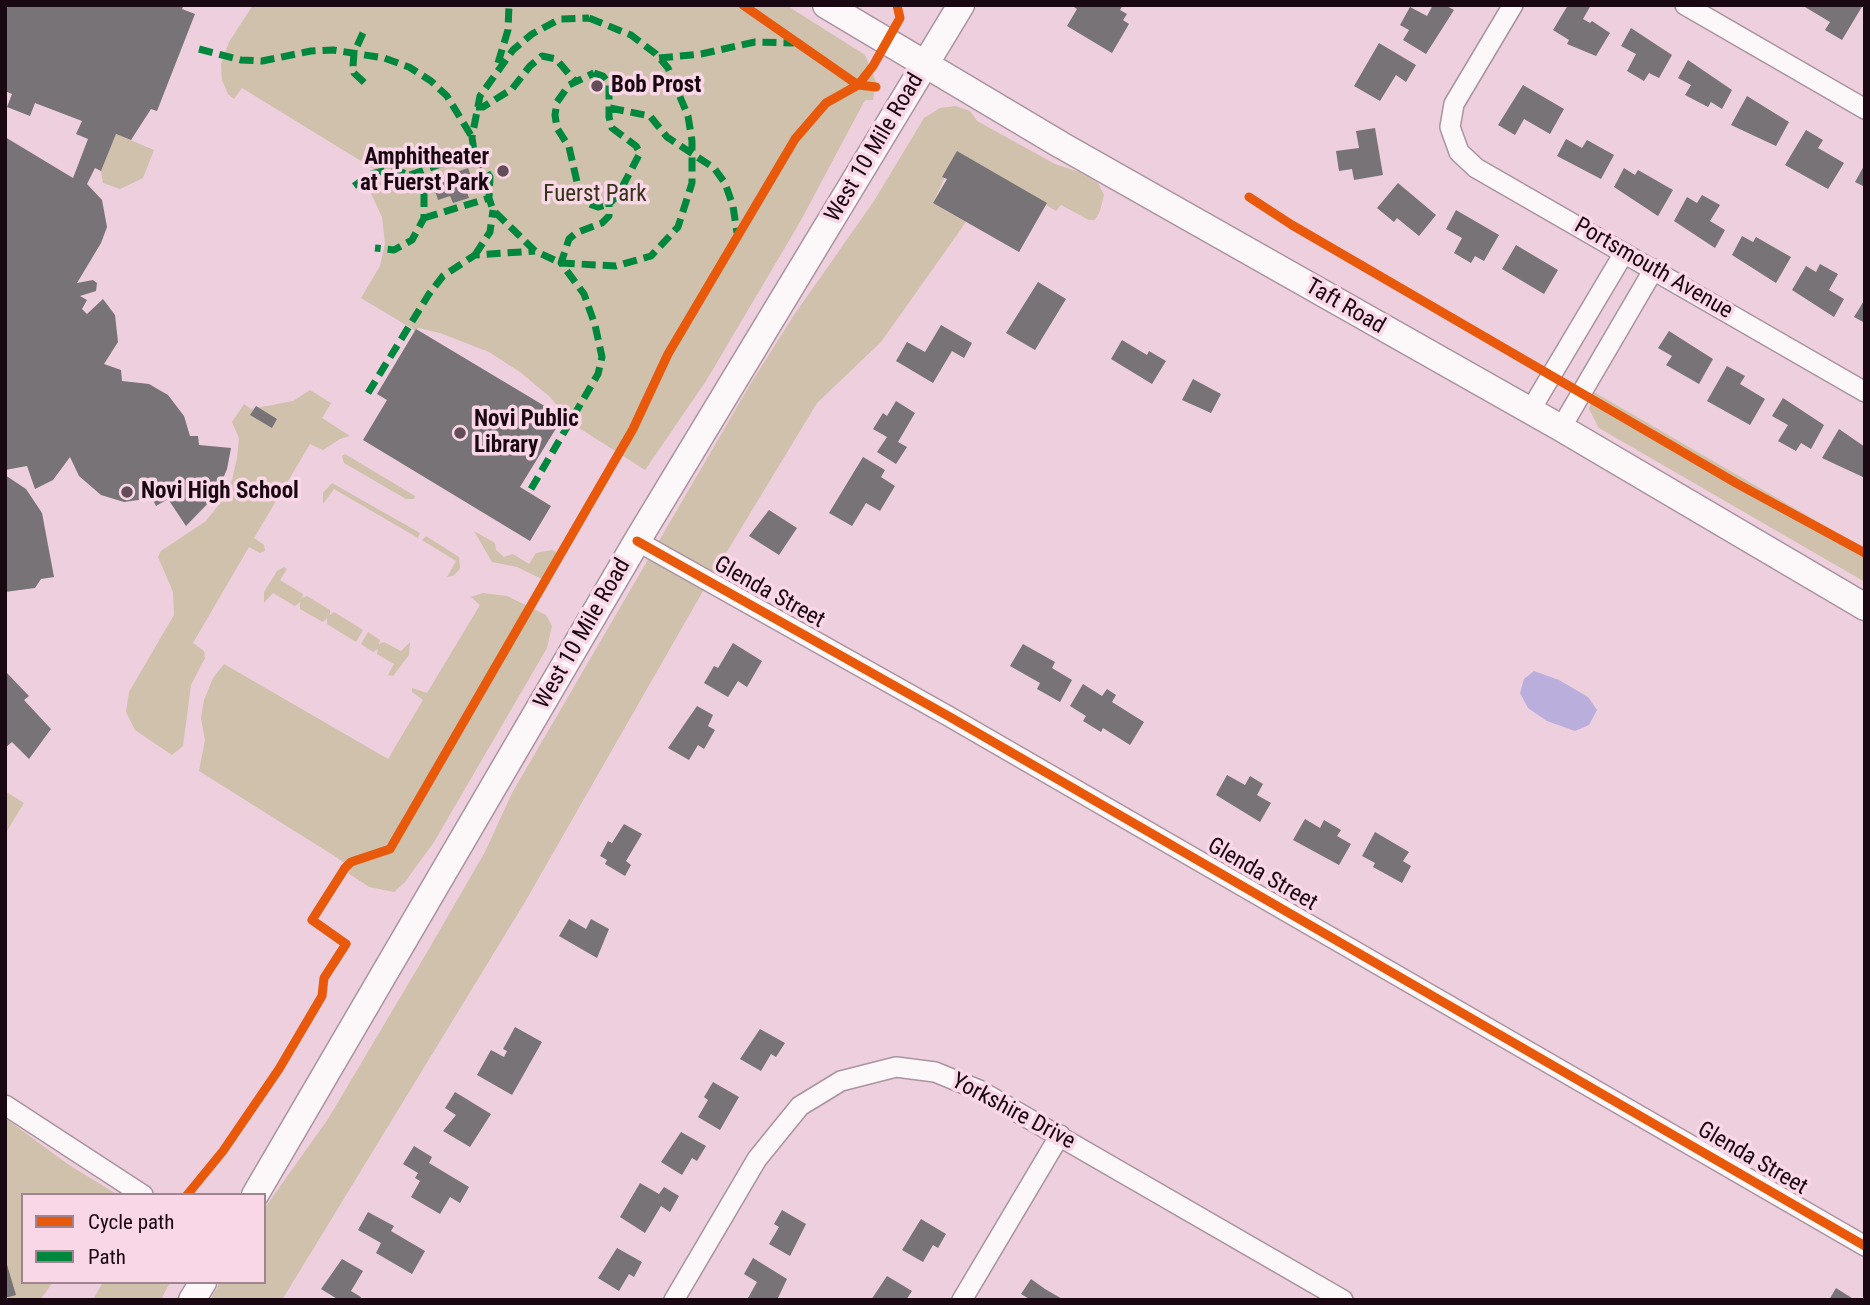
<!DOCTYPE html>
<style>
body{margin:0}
#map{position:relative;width:1870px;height:1305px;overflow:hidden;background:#edcfde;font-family:"Roboto Condensed",sans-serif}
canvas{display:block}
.frame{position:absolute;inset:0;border:7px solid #190711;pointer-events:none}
.legend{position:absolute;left:21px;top:1193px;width:245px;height:91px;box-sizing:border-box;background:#f9d7e7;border:2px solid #9f8491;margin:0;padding:9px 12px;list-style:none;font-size:21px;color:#190711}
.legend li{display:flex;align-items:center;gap:14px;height:35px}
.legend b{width:35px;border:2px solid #9f8491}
</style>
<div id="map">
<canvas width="1870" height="1305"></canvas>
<div class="frame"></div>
<ul class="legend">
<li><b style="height:9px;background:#e8590c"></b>Cycle path</li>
<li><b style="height:9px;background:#00873e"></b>Path</li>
</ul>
</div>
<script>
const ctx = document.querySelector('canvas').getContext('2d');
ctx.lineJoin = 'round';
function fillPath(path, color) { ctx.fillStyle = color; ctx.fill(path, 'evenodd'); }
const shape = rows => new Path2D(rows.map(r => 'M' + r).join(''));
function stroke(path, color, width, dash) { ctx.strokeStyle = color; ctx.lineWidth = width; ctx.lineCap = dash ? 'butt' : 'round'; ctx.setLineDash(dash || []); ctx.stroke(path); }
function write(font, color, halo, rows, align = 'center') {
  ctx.font = font + ' "Roboto Condensed",sans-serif'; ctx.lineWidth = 7; ctx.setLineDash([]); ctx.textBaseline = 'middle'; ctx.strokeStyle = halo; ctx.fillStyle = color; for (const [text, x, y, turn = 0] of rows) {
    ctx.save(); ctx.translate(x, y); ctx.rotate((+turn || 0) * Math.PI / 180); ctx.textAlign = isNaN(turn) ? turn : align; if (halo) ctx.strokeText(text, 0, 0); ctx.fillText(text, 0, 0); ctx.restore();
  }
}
const green = shape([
 [253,5,786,5,865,55,876,82,873,100,865,100,800,222,706,381,645,470,565,419,566,416,550,397,520,372,489,352,440,333,418,328,416,331,361,298,380,266,385,243,382,217,368,187,374,169,242,88,234,99,228,94,222,80,221,64,229,42],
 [955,106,970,111,977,121,1055,164,1079,172,1098,183,1104,195,1100,211,1095,220,1089,220,1061,205,1056,211,957,151,933,203,966,222,881,342,817,403,703,591,525,902,282,1300,210,1300,220,1282,264,1282,264,1209,328,1119,426,954,485,852,512,793,751,383,794,315,874,201,924,118,940,108],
 [116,134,154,150,143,178,120,189,103,183,101,171],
 [310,390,331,403,322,418,350,436,340,439,323,450,310,444,254,538,264,545,265,551,260,553,249,547,193,643,204,651,205,658,191,685,183,746,172,755,135,730,126,712,129,692,174,615,173,592,158,557,161,551,206,521,221,502,232,480,237,458,239,438,232,422,244,404,251,409,293,401],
 [1594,392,1865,549,1865,582,1599,428,1589,409],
 [345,454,415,496,414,499,406,499,344,463,342,456],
 [332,483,420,533,418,538,334,489,323,504,323,493],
 [474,531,495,543,496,550,504,557,513,554,529,564,536,553,552,550,558,553,542,579,517,567,492,562],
 [426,536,459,557,460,569,453,576,447,577,456,561,422,540],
 [284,567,287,569,280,580,303,594,302,598,307,596,330,610,330,615,334,612,363,630,356,642,327,624,327,618,323,622,300,609,300,602,295,606,273,593,264,603,264,592,277,571],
 [483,593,507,596,546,615,552,626,547,648,434,842,405,882,394,892,369,887,348,873,351,868,336,857,199,771,205,740,201,718,204,700,213,678,224,664,388,759,423,700,412,692,412,688,427,693,480,605,471,597],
 [368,632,380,640,379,644,384,642,401,651,410,642,409,655,393,676,388,675,394,664,377,654,378,649,373,652,361,644],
 [5,791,24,803,5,834],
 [5,1118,69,1165,118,1195,23,1195,23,1282,53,1282,40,1300,5,1300],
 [103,1282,170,1282,161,1300,93,1300]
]);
const water = shape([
 [1534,671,1559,680,1588,697,1597,710,1589,725,1575,731,1547,721,1528,708,1520,693,1524,679]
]);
const building = shape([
 [5,5,184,5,182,9,195,14,157,111,151,109,131,140,116,134,101,171,95,168,87,184,102,200,107,227,101,243,77,283,93,280,97,283,96,291,80,296,87,300,82,309,87,314,103,299,115,315,118,342,104,364,121,370,122,381,149,384,168,395,184,416,190,436,198,436,199,445,231,448,227,469,216,495,186,526,168,499,156,506,152,498,124,502,101,495,79,476,70,457,53,480,35,489,27,466,5,470,5,137,73,178,88,139,76,134,82,121,35,103,30,116,7,107,12,94,5,91],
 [1071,5,1123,5,1120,10,1127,14,1123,20,1129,24,1112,53,1067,26,1077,9],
 [1433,5,1445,5,1454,10,1426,54,1403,40,1409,30,1400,25,1410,7,1427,16],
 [1568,5,1591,5,1583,19,1590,23,1592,21,1610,33,1596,56,1567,44,1569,40,1553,30],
 [1806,5,1863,5,1842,40,1825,30,1830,22,1805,7],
 [1631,28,1672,55,1659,78,1649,73,1644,81,1627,71,1636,54,1621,46],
 [1379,43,1416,65,1406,82,1396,75,1380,101,1354,86],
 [1688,60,1732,90,1722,109,1711,102,1708,107,1685,95,1691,85,1678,78],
 [1523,85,1564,109,1550,134,1524,119,1515,135,1498,125],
 [1747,96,1789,122,1776,146,1731,125],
 [1375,128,1383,175,1354,180,1352,169,1339,171,1336,151,1359,148,1356,131],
 [1806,130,1823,140,1818,148,1844,163,1828,189,1785,165],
 [1566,139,1582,148,1587,140,1614,155,1601,179,1557,156],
 [957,151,1047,203,1019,252,933,203,947,179,942,177],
 [1865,164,1865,187,1855,182],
 [468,168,475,187,466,190,469,198,453,203,450,196,438,200,432,181],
 [1624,168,1635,175,1638,170,1673,190,1658,216,1614,187],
 [1398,183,1436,215,1419,236,1397,218,1394,222,1377,208],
 [1702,195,1720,205,1710,221,1725,230,1715,248,1674,221,1687,197,1697,203],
 [1456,210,1499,235,1484,261,1475,256,1471,263,1454,253,1462,238,1446,229],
 [1742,236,1753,242,1756,237,1791,257,1776,283,1732,255],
 [1516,245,1558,270,1544,294,1502,269],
 [1820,264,1838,274,1829,290,1844,299,1834,317,1792,290,1806,266,1816,272],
 [1038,282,1066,299,1035,350,1006,333],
 [1865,299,1865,323,1854,317],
 [941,325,972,343,964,358,952,351,933,383,896,361,907,342,925,352],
 [416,329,563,417,520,487,551,506,530,541,363,440,387,400,377,394],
 [1669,331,1713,359,1699,384,1666,365,1672,356,1658,348],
 [1122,340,1147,355,1149,351,1166,361,1152,384,1111,359],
 [1727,366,1745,376,1740,384,1765,399,1750,425,1707,401],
 [1193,379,1221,394,1211,413,1182,400],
 [1783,398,1824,425,1811,449,1801,443,1796,451,1778,441,1788,425,1772,416],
 [896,401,915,413,898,442,907,447,896,464,877,452,887,437,873,429,883,413,887,416],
 [256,406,277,419,272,428,250,415],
 [1839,429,1865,447,1865,478,1822,458],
 [863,457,885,470,881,477,895,486,880,511,866,503,852,526,829,513],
 [5,475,26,489,42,513,54,577,41,579,35,588,5,592],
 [769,510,797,528,779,555,749,536],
 [733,643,762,661,747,687,738,681,728,697,704,683,714,666,718,668],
 [1023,644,1055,662,1052,668,1072,680,1060,702,1037,689,1040,683,1010,666],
 [5,671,29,696,24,700,51,729,29,759,12,742,5,748],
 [1083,684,1102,696,1107,689,1116,695,1112,702,1144,722,1130,745,1103,728,1101,732,1083,721,1086,716,1070,706],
 [697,706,713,715,708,726,715,730,704,749,698,745,689,760,668,748],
 [1227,775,1245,785,1250,776,1263,784,1257,795,1271,803,1260,822,1216,795],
 [1305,819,1320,828,1324,820,1341,830,1337,836,1351,844,1339,865,1293,840],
 [624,824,642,834,626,861,631,865,625,876,605,864,607,860,600,856,608,841,612,843],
 [1375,832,1409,852,1403,861,1411,866,1402,883,1373,867,1375,863,1362,856],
 [569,919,586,929,591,919,609,929,597,958,559,936],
 [515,1027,542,1042,512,1095,477,1075,491,1050,504,1057,507,1051,503,1049],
 [760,1029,785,1043,776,1057,771,1054,761,1071,740,1059],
 [713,1082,739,1097,720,1130,698,1117,708,1100,704,1097],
 [455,1092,491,1114,470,1147,443,1131,456,1115,445,1108],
 [681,1132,706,1146,697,1161,692,1158,682,1175,661,1162],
 [414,1146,432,1157,429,1163,469,1187,460,1203,450,1197,440,1214,411,1197,420,1181,415,1178,418,1173,403,1164],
 [640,1183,659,1194,664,1187,679,1196,670,1212,661,1206,645,1233,620,1217],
 [782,1210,806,1224,790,1256,769,1244,779,1227,774,1224],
 [368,1212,394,1226,391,1231,425,1251,412,1274,376,1253,381,1243,358,1230],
 [921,1219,946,1234,938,1248,933,1245,923,1262,902,1250],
 [617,1248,642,1262,634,1277,629,1274,619,1291,598,1278],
 [5,1258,16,1295,5,1298],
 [753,1258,787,1279,777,1300,748,1298,757,1282,744,1274],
 [342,1259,363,1271,351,1291,361,1297,359,1300,339,1300,321,1289],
 [887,1276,912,1291,906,1300,871,1300],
 [1031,1279,1045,1289,1064,1300,1031,1300,1021,1294],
 [1836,1288,1855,1300,1829,1300]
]);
const street = shape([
 [1513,5,1454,104,1450,127,1459,152,1476,168,1865,392],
 [1685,5,1865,109],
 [1530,411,1624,253],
 [1561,428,1654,269],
 [637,541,950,717,1865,1246],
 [5,1105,143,1195],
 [674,1300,757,1159,800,1106,841,1081,896,1067,935,1072,979,1090,1343,1300],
 [962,1300,1060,1135]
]);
const secondary = shape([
 [826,5,1061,145,1561,428,1865,607],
 [255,1195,637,541,961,5],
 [192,1300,203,1282]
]);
const quiet = shape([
 [589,18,631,35,656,54,668,68,688,116,692,141,692,183,678,227,651,256,616,266,561,263,535,251,493,210,489,198,490,177,474,152,472,137,480,96,513,50,532,34,560,19,589,18],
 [363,33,354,53,353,66,354,73,367,85],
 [199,49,241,60,262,61,311,51,333,50,384,58,409,67,431,81,447,96,472,137],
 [659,58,701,54,755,42,794,43],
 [498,63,508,30,509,5],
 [594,73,603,76,609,84,609,117,612,128,636,146,640,153,618,195,609,204,598,207,587,203,580,195,569,147,557,128,555,115,557,102,569,85,594,73],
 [476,107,483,107,512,89,530,66,542,56,556,59,575,81],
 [610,108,650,116,667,137,714,168,725,183,733,206,737,233],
 [410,175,474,152],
 [354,186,371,174,391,169,410,175,424,194,424,218,412,240,394,250,375,248],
 [424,218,489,198],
 [475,255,490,232,493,210],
 [368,393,429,294,443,276,475,255,535,251],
 [531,489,598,374,602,357,595,325,584,294,561,263,569,239,576,233,602,223,609,216,609,204]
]);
const cycleway = shape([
 [743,5,858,85,873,66,900,18,897,5],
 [1249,197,1292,225,1736,483,1865,553],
 [637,541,950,717,1865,1246],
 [187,1195,223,1151,279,1069,322,996,324,978,346,944,312,920,345,868,351,862,390,849,633,429,668,354,795,139,826,103,858,85,876,87]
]);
const markers = [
 [597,86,7,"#634d59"],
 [503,171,7,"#634d59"],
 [460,433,7,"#634d59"],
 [127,492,7,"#634d59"]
];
const poiNames = [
 ["Bob Prost",611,86],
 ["Amphitheater",489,158,"right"],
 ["at Fuerst Park",489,184,"right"],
 ["Novi Public",474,420],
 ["Library",474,446],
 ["Novi High School",141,492]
];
const streetNames = [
 ["West 10 Mile Road",875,148,-59],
 ["Portsmouth Avenue",1653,269,30],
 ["Taft Road",1345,307,30],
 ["Glenda Street",769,593,29],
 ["West 10 Mile Road",583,634,-60],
 ["Glenda Street",1262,875,30],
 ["Yorkshire Drive",1013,1112,28],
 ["Glenda Street",1752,1159,30]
];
const parkNames = [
 ["Fuerst Park",595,195]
];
fillPath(green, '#cfc1ab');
fillPath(water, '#baaedd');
fillPath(building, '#777377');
stroke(street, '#aa939f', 22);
stroke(secondary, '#aa939f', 29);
stroke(street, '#fcf8fa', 19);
stroke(secondary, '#fcf8fa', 26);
stroke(quiet, '#00873e', 7, [14, 7]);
stroke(cycleway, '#e8590c', 9);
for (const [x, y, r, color] of markers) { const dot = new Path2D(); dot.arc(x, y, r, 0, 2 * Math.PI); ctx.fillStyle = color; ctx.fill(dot); stroke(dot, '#f9d7e7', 2.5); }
write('bold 23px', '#190711', '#f9d7e7', poiNames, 'left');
write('23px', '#190711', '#f9d7e7', streetNames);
write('23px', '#333214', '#f9d7e7', parkNames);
</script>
